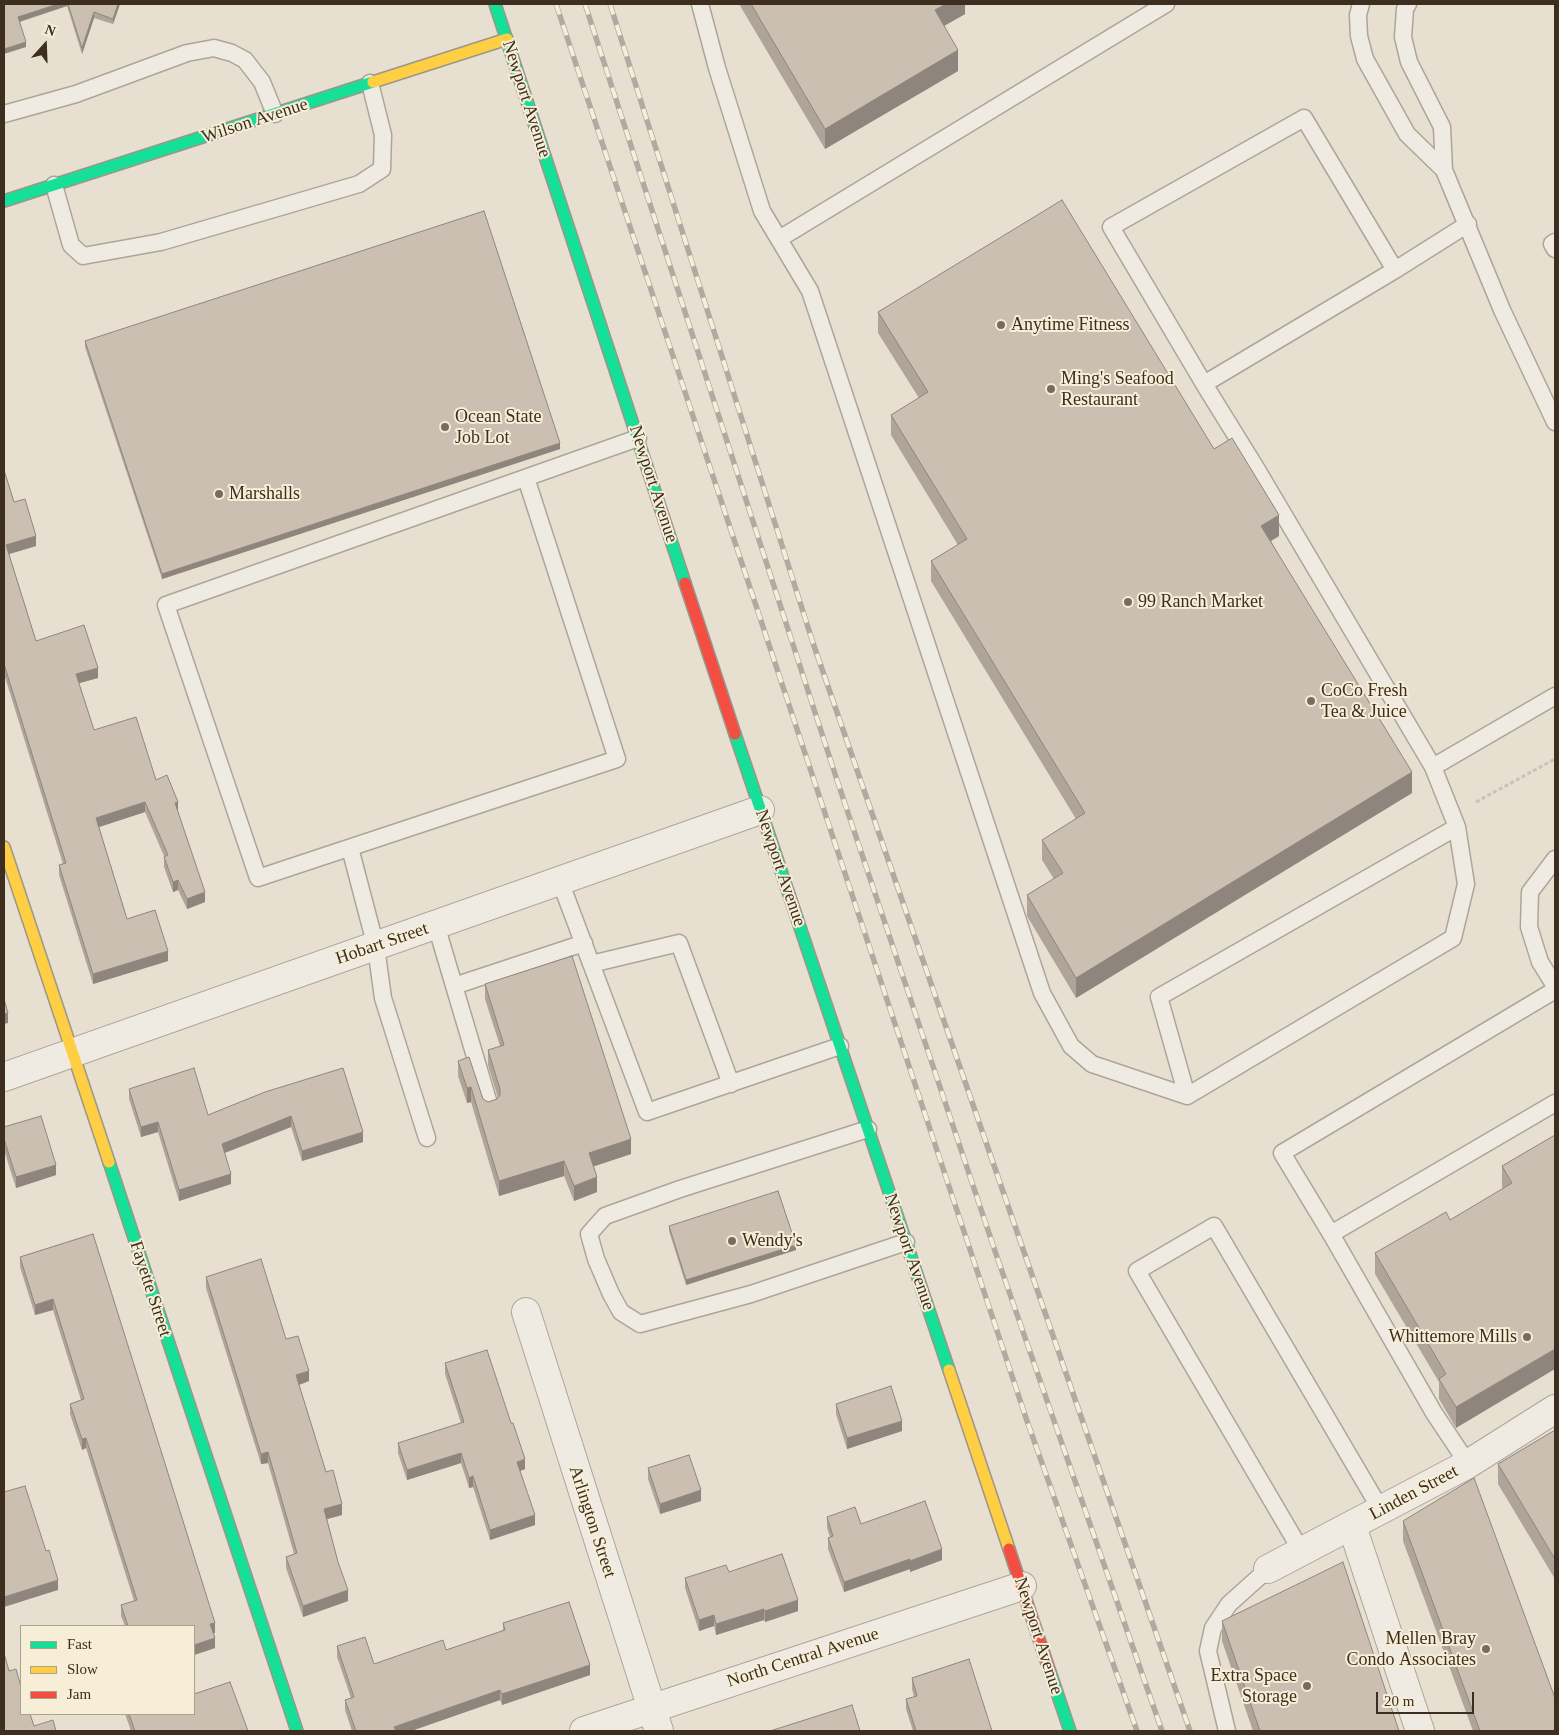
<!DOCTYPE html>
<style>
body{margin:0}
#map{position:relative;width:1559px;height:1735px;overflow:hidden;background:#e7e0d1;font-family:"Times New Roman",serif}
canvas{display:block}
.frame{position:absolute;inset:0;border:5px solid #3d2e20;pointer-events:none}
.legend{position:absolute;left:20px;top:1625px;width:175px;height:90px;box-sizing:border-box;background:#f7eed8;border:1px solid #ada18e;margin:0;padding:6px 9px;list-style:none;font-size:15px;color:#3d2e20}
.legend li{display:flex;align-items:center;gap:10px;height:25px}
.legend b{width:25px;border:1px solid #ada18e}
.north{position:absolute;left:20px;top:20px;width:50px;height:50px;-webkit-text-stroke:4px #f7eed8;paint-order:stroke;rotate:20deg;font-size:14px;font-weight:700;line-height:20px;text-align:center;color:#3d2e20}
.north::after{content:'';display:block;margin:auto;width:18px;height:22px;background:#3d2e20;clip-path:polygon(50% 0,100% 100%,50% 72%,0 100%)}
.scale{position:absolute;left:1376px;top:1692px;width:98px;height:22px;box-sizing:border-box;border:2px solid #3d2e20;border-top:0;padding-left:6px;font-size:15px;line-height:18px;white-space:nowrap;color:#3d2e20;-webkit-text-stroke:4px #f7eed8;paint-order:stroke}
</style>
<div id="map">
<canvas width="1559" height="1735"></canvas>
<div class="frame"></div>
<ul class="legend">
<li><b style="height:6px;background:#16e098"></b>Fast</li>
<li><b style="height:6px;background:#ffcf43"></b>Slow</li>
<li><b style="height:6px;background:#f24e42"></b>Jam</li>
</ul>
<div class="north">N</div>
<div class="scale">20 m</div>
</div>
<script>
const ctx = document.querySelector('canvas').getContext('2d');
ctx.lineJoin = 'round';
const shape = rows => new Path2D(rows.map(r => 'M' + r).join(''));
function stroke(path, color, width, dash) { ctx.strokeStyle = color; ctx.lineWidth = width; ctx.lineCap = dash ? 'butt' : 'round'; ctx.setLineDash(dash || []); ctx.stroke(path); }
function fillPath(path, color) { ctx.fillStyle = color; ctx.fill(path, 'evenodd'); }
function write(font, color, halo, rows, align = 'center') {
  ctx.font = font + ' "Times New Roman",serif'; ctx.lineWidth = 4; ctx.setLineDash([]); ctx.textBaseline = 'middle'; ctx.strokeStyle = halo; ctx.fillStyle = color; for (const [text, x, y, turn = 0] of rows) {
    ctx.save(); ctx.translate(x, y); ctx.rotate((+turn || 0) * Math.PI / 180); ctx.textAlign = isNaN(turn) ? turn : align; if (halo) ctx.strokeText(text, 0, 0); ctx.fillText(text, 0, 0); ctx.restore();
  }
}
const path = shape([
 [1476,802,1555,759]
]);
const lane = shape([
 [700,4,717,68,762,211,810,291,1042,993,1071,1046,1092,1064,1187,1096],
 [1361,4,1358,15,1359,36,1365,59,1407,134,1444,170],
 [1408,4,1405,9,1403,37,1409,62,1442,127,1444,170,1502,310,1555,422],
 [4,114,76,94,187,53,214,48,232,53,245,60,262,82,275,114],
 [54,185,71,245,83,256,161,242,359,184,382,169,383,135,370,83],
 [1468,224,1395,270,1204,384,1256,468,1433,767,1555,696],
 [779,239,1166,4],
 [1555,242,1552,244,1555,249],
 [1204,384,1111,227,1304,118,1395,270],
 [526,478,617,759,258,878,166,605,638,438],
 [1433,767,1457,827,1466,884,1453,938,1187,1096,1159,997,1457,827],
 [350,848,376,947,383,998,427,1138],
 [1555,859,1530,892,1529,927,1540,962,1555,986],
 [560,881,647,1112,840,1046],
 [436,925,490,1107],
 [591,964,679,943,731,1084],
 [454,986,584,943],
 [1555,990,1282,1153,1331,1234,1555,1103],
 [868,1129,680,1189,605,1216,589,1234,596,1259,611,1294,621,1312,640,1324,751,1294,906,1242],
 [1331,1234,1434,1413,1468,1464],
 [1302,1552,1137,1271,1214,1226,1381,1510],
 [1227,1731,1208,1651,1213,1628,1229,1604,1268,1569]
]);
const street = shape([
 [4,1077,760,810],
 [526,1312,659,1731],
 [1352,1526,1420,1731],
 [1268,1569,1468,1464,1555,1409],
 [584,1731,1022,1586]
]);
const fast = shape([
 [495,4,685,583],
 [4,201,373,82],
 [735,734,949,1370],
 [109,1162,297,1731],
 [1050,1672,1070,1731]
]);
const slow = shape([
 [373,82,507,39],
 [4,847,109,1162],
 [949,1370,1009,1549]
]);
const jam = shape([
 [685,583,735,734],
 [1009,1549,1050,1672]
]);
const rail = shape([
 [556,4,1026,1418,1137,1731],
 [585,4,836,777,996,1254,1162,1731],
 [610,4,813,643,1190,1731]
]);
const wall = shape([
 [4,4,120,4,113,24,94,18,82,54,67,6,20,22,26,47],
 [739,4,965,4,965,14,944,26,958,71,825,149],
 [878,312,1214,449,1279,536,1271,541,1412,793,1076,998,1027,916,1027,895,1054,879,1042,860,1042,840,1076,819,931,581,931,561,958,545,891,435,891,415,919,398,878,333],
 [85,341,560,449,162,579,85,347],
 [4,470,14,502,36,546,9,554,36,641,98,678,79,683,94,730,156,780,178,812,205,902,187,909,178,890,173,892,164,867,164,856,145,812,99,827,127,919,168,961,93,984,59,875,59,865,63,864,4,674],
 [485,984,631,1154,594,1166,597,1192,574,1201,564,1176,499,1196,471,1102,467,1103,458,1076,458,1061,483,1099,488,1102,497,1099,498,1098,488,1065,488,1050,500,1046,485,999],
 [129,1089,208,1115,265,1092,363,1142,302,1161,291,1127,224,1153,231,1184,179,1201,158,1132,141,1137,129,1099],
 [4,1127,56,1175,16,1188,4,1150],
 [1555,1135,1456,1428,1439,1399,1439,1382,1375,1274,1375,1253,1450,1220,1503,1189,1502,1187,1502,1166],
 [669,1226,796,1250,686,1285,669,1231],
 [93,1234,215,1633,213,1634,215,1648,194,1655,194,1626,125,1626,121,1616,121,1605,134,1601,86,1448,82,1450,70,1414,70,1404,81,1400,53,1310,35,1315,20,1267,20,1257],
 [206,1277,286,1339,309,1381,299,1385,326,1472,342,1515,327,1519,348,1601,303,1617,286,1568,286,1557,294,1554,268,1463,261,1464,206,1288],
 [445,1363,525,1469,520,1471,535,1525,490,1540,473,1487,469,1488,461,1463,407,1480,398,1453,398,1443,461,1423,445,1374],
 [836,1404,902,1431,847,1449,836,1414],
 [1555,1430,1555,1579,1498,1484,1498,1464],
 [648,1468,701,1501,660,1514,648,1479],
 [827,1517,861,1524,942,1560,910,1572,910,1569,844,1592,828,1549,828,1538,830,1537,827,1528],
 [1403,1521,1555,1731,1473,1731,1403,1541],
 [729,1572,798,1611,765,1622,764,1620,716,1635,714,1626,699,1631,685,1588,685,1578],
 [1222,1621,1399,1731,1253,1731,1222,1641],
 [503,1623,590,1675,502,1705,500,1700,411,1731,352,1731,345,1710,345,1700,351,1698,337,1657,337,1646,374,1664,446,1650,503,1631],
 [912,1678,992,1731,913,1731,906,1709,906,1699,914,1697,912,1689],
 [125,1714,194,1714,248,1731,131,1731]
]);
const shadedWall = shape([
 [58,4,67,4,67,6,18,22,18,17],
 [118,4,120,4,113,24,113,19],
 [946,4,965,4,965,14,935,31,935,10],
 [94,12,94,18,82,54,82,48],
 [26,42,26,47,4,54,4,49],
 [958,50,958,71,825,149,825,129],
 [560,443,560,449,162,579,162,574],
 [1279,515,1279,536,1261,547,1261,526],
 [36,536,36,546,6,555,6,545],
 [98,668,98,678,76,684,76,674],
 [1412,772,1412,793,1076,998,1076,978],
 [145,802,145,812,96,828,96,818],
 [178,802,178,812,175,803],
 [178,880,178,890,173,892,173,882],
 [205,892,205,902,187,909,187,899],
 [168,951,168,961,93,984,93,974],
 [8,1013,8,1023,4,1024,4,1014],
 [471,1087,471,1102,467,1103,467,1088],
 [291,1116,291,1127,222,1154,222,1144],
 [158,1122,158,1132,141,1137,141,1127],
 [363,1132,363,1142,302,1161,302,1151],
 [631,1139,631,1154,589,1168,589,1153],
 [564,1161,564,1176,499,1196,499,1181],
 [56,1165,56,1175,16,1188,16,1177],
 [231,1174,231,1184,179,1201,179,1190],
 [597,1177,597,1192,574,1201,574,1186],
 [796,1245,796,1250,686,1285,686,1280],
 [53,1299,53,1310,35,1315,35,1305],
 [1555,1349,1555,1369,1456,1428,1456,1407],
 [309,1371,309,1381,296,1386,296,1375],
 [902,1421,902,1431,847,1449,847,1438],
 [86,1438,86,1448,82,1450,82,1439],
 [268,1452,268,1463,261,1464,261,1454],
 [461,1453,461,1463,407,1480,407,1470],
 [525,1459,525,1469,517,1472,517,1462],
 [473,1476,473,1487,469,1488,469,1478],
 [701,1490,701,1501,660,1514,660,1504],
 [342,1504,342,1515,324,1520,324,1509],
 [535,1515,535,1525,490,1540,490,1530],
 [942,1549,942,1560,910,1572,910,1561],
 [910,1559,910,1569,844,1592,844,1582],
 [58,1580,58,1590,4,1607,4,1597],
 [348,1590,348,1601,303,1617,303,1606],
 [798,1600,798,1611,765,1622,765,1611],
 [764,1609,764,1620,716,1635,716,1624],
 [714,1615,714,1626,699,1631,699,1620],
 [215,1623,215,1633,210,1635,210,1624],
 [215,1638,215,1648,194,1655,194,1645],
 [590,1665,590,1675,502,1705,502,1694],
 [500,1690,500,1700,411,1731,394,1731,394,1727]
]);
const building = shape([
 [4,4,58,4,18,17,26,42,4,49,4,4],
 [68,4,118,4,113,19,94,12,82,48,68,4],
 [751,4,946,4,935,10,958,50,825,129,751,4],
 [1062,200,1214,449,1232,438,1279,515,1261,526,1412,772,1076,978,1027,895,1063,873,1042,840,1085,813,931,561,967,539,891,415,928,392,878,312,1062,200],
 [484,211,560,443,162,574,85,341,484,211],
 [4,470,14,502,25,499,36,536,6,545,36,641,84,625,98,668,76,674,94,730,136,717,156,780,167,775,178,802,175,803,205,892,187,899,178,880,173,882,164,857,168,855,145,802,96,818,127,919,155,910,168,951,93,974,59,865,66,863,4,664,4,470],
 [572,956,631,1139,589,1153,597,1177,574,1186,564,1161,499,1181,471,1087,467,1088,458,1061,469,1057,483,1099,488,1102,497,1099,500,1095,500,1089,488,1050,504,1045,485,984,572,956],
 [4,999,8,1013,4,1014,4,999],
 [194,1068,208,1115,265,1092,343,1068,363,1132,302,1151,291,1116,222,1144,231,1174,179,1190,158,1122,141,1127,129,1089,194,1068],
 [41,1116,56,1165,16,1177,4,1139,4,1127,41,1116],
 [1555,1135,1555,1349,1456,1407,1439,1379,1446,1374,1375,1253,1446,1212,1450,1220,1512,1183,1502,1166,1555,1135],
 [778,1191,796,1245,686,1280,669,1226,778,1191],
 [93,1234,215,1623,210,1624,215,1638,194,1645,194,1626,128,1626,121,1605,137,1600,86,1438,82,1439,70,1404,84,1399,53,1299,35,1305,20,1257,93,1234],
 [261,1259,286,1339,298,1336,309,1371,296,1375,326,1472,333,1470,342,1504,324,1509,338,1562,348,1590,303,1606,286,1557,297,1553,268,1452,261,1454,206,1277,261,1259],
 [487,1350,511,1423,513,1423,525,1459,517,1462,535,1515,490,1530,473,1476,469,1478,461,1453,407,1470,398,1443,464,1422,445,1363,487,1350],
 [891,1386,902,1421,847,1438,836,1404,891,1386],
 [1555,1430,1555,1559,1498,1464,1555,1430],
 [689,1455,701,1490,660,1504,648,1468,689,1455],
 [1474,1478,1555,1698,1555,1731,1480,1731,1403,1521,1474,1478],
 [25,1486,46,1551,49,1550,58,1580,4,1597,4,1492,25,1486],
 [925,1501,942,1549,910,1561,910,1559,844,1582,828,1538,833,1536,827,1517,855,1507,861,1524,925,1501],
 [782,1554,798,1600,765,1611,764,1609,716,1624,714,1615,699,1620,685,1578,726,1565,729,1572,782,1554],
 [1343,1562,1399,1731,1260,1731,1222,1621,1343,1562],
 [569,1602,590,1665,502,1694,500,1690,394,1727,396,1731,356,1731,345,1700,354,1697,337,1646,365,1637,374,1664,443,1640,446,1650,505,1630,503,1623,569,1602],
 [4,1653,9,1671,16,1669,21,1687,21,1714,30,1714,34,1726,53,1720,56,1731,4,1731,4,1653],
 [969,1659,992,1731,916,1731,906,1699,917,1696,912,1678,969,1659],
 [230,1682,248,1731,135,1731,129,1714,194,1714,194,1694,230,1682],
 [852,1705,860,1731,770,1731,852,1705]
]);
const markers = [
 [1001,325,5,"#786c5e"],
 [1051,389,5,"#786c5e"],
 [445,427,5,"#786c5e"],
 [219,494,5,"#786c5e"],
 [1128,602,5,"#786c5e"],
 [1311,701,5,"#786c5e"],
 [732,1241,5,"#786c5e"],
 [1527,1337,5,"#786c5e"],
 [1486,1649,5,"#786c5e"],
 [1307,1686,5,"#786c5e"]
];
const streetNames = [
 ["Newport Avenue",526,99,72],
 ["Wilson Avenue",255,121,-18],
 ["Newport Avenue",653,484,72],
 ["Newport Avenue",780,868,71],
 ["Hobart Street",382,944,-19],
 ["Newport Avenue",909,1252,71],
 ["Fayette Street",150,1289,72],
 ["Linden Street",1414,1493,-28],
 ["Arlington Street",592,1522,72],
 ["Newport Avenue",1038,1636,72],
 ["North Central Avenue",803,1658,-18]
];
const poiNames = [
 ["Anytime Fitness",1011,325],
 ["Ming's Seafood",1061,379],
 ["Restaurant",1061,400],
 ["Ocean State",455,417],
 ["Job Lot",455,438],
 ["Marshalls",229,494],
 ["99 Ranch Market",1138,602],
 ["CoCo Fresh",1321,691],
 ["Tea & Juice",1321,712],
 ["Wendy's",742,1241],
 ["Whittemore Mills",1517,1337,"right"],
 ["Mellen Bray",1476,1639,"right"],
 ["Condo Associates",1476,1660,"right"],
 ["Extra Space",1297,1676,"right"],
 ["Storage",1297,1697,"right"]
];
stroke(lane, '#ada599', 19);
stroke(street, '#ada599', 30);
stroke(fast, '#9c958a', 14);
stroke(slow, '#9c958a', 14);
stroke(jam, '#9c958a', 14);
stroke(path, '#c8c2b9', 3, [4, 2.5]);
stroke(lane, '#efebe3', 16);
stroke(street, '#efebe3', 28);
stroke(fast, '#16e098', 11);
stroke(slow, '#ffcf43', 11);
stroke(jam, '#f24e42', 11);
stroke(rail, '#afaaa2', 5.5);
stroke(rail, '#f7eed8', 4, [11]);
fillPath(wall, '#afa499');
fillPath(shadedWall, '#8e867d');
fillPath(building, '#cbbfb2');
stroke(building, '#8e867d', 1);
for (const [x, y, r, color] of markers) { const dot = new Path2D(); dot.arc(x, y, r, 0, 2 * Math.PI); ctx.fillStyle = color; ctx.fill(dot); stroke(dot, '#f7eed8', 2); }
write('18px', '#3d2e20', '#f7eed8', streetNames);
write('18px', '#3d2e20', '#f7eed8', poiNames, 'left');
</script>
